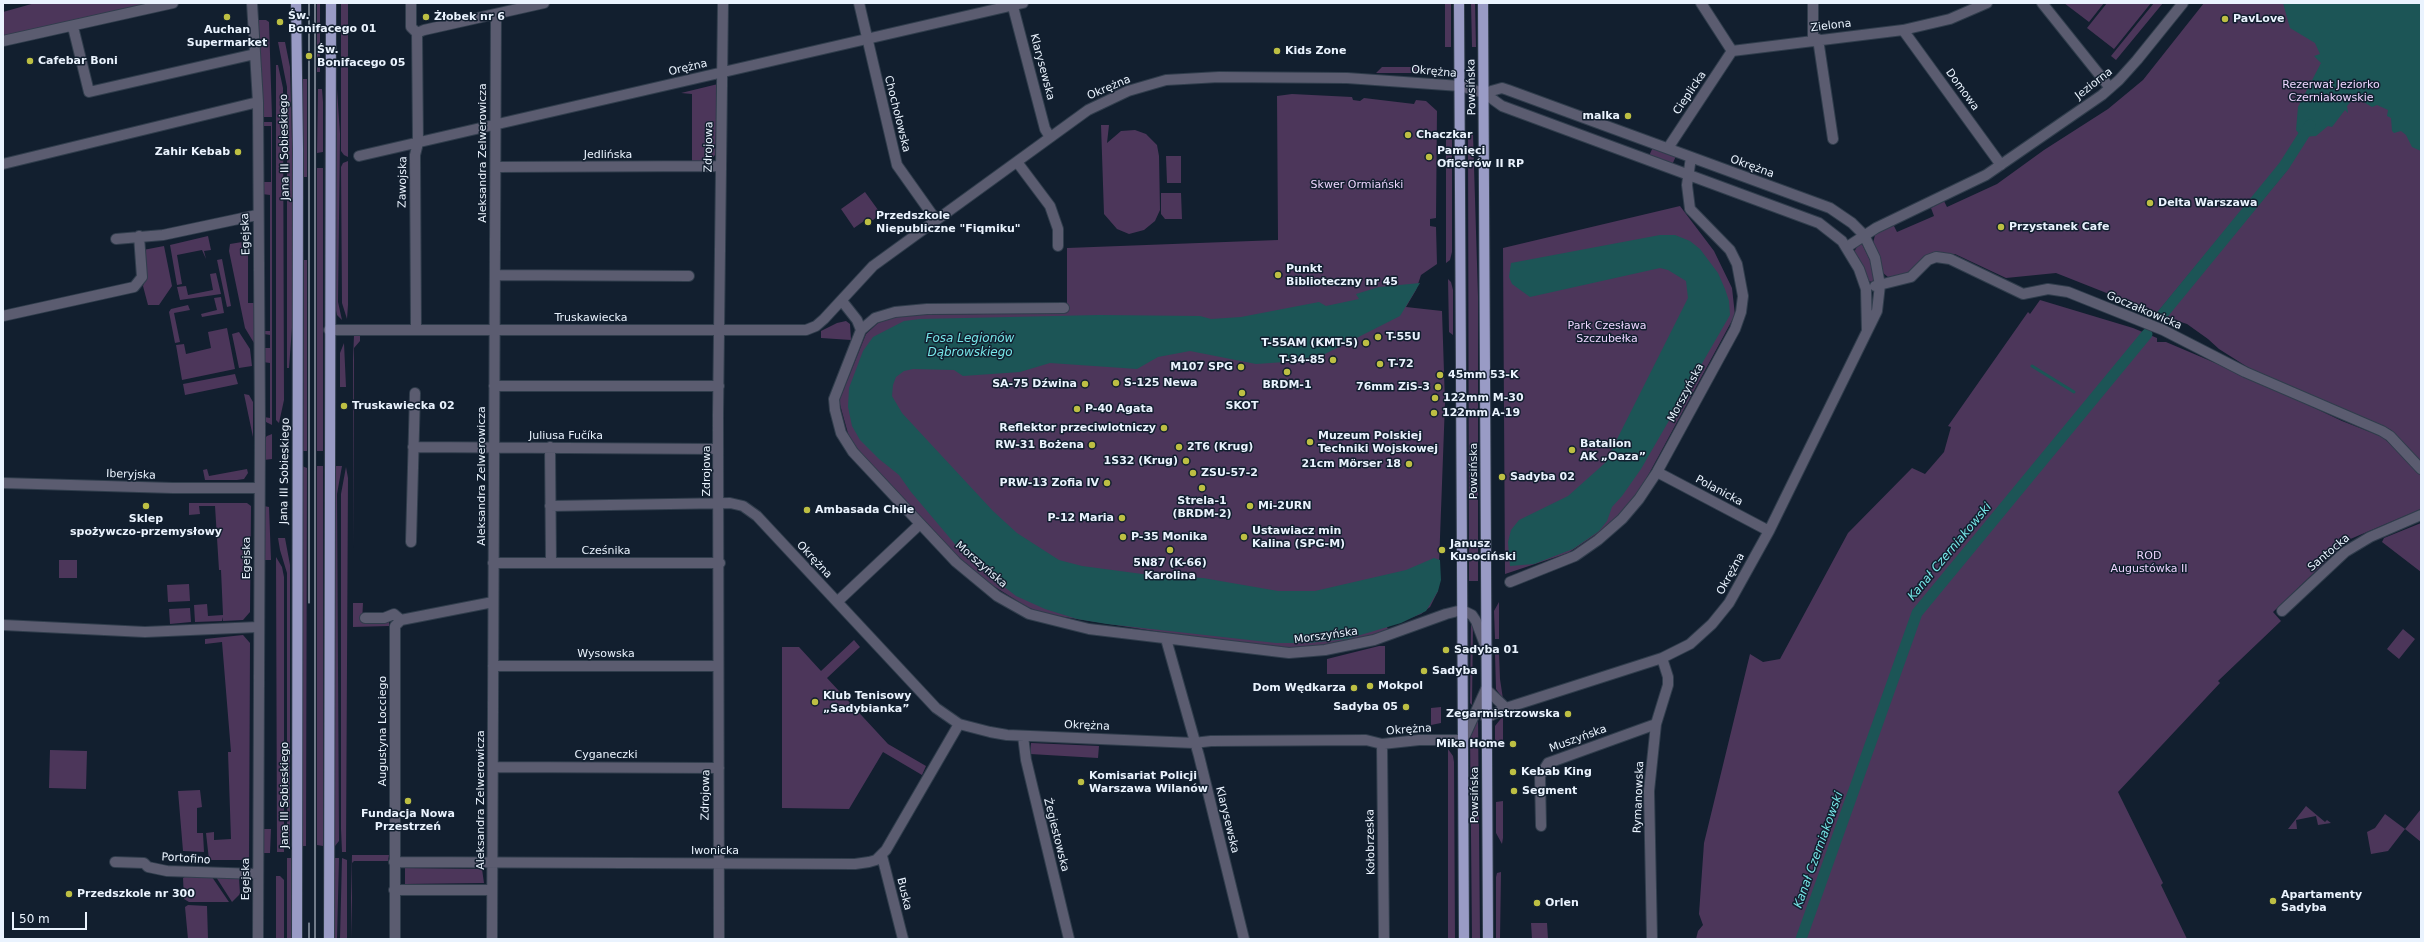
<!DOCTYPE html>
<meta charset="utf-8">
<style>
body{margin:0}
#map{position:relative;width:2424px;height:942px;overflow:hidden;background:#121f2f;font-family:"DejaVu Sans",sans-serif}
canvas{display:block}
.frame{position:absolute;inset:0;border:4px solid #eaf3fe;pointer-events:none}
.scale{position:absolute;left:12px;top:912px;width:75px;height:18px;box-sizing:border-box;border:2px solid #eaf3fe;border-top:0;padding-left:5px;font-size:12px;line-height:14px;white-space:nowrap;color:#eaf3fe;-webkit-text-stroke:3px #121f2f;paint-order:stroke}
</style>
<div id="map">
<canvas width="2424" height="942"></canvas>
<div class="frame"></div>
<div class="scale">50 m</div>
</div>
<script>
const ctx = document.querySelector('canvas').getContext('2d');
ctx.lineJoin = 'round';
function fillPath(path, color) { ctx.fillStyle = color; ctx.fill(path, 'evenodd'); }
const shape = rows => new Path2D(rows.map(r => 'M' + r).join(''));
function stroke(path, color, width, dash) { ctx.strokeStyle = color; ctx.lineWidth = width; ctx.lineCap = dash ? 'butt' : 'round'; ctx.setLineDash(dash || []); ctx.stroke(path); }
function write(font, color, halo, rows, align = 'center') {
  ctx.font = font + ' "DejaVu Sans",sans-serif'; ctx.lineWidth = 3; ctx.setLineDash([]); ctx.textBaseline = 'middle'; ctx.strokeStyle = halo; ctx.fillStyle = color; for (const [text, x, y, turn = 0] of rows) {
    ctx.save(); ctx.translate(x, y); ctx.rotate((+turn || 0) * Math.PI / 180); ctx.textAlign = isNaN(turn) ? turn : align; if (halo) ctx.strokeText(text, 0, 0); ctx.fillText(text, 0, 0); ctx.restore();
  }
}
const green = shape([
 [35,3,150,3,3,37,3,12],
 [317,3,320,3,320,72,317,72],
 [341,3,348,3,348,157,344,155,341,151],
 [1445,3,1451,3,1451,47,1445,47],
 [1471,3,1475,3,1476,47,1472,47],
 [2064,3,2104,3,2089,22],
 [2107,3,2151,3,2114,49,2087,28],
 [2154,3,2163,3,2116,60,2111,56],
 [2204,3,2421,3,2421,464,2392,435,2395,434,2391,430,2249,368,2219,349,2208,339,2187,324,2166,317,2288,169,2280,164,2157,313,2056,273,2006,278,1955,254,1948,254,1908,273,1888,277,1883,273,1873,243,1875,235,1890,225,1894,226,1897,232,1934,216,1931,208,1944,201,1947,207,1997,184,2044,150,2108,109,2143,80],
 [258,20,266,20,269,22,272,117,263,117],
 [278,42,285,42,290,67,292,139,292,328,289,368,287,368,287,87],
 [276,65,278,65,283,88,284,400,279,423,276,420],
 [1382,67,1432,67,1434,73,1376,73],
 [302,79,307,79,307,177,304,177],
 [718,84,715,155,709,162,692,162,692,94,681,93],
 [318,89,322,89,323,102,323,152,317,153],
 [337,89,340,134,338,302,342,320,337,315,335,306],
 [1292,94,1352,97,1353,100,1360,101,1364,98,1414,104,1416,100,1426,101,1437,111,1436,218,1430,219,1430,226,1436,227,1437,264,1421,275,1416,290,1406,307,1442,311,1445,403,1438,591,1430,607,1421,614,1387,627,1389,631,1381,634,1328,646,1286,649,1205,639,1045,614,1027,607,984,580,961,561,860,453,849,437,839,401,866,334,878,323,898,315,1067,313,1067,248,1278,240,1277,96],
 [263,122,272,122,272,425,266,422,264,417,270,418,270,363,263,362,263,348,270,348,270,335,264,334,264,331,270,331,270,195,262,194,263,182,271,182,271,126,262,126],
 [1101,125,1109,125,1107,143,1121,131,1135,130,1146,134,1157,145,1159,156,1160,210,1155,221,1144,230,1129,234,1117,229,1104,214],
 [1446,134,1452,134,1452,252,1450,260,1446,263],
 [1473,134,1478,296,1478,581,1469,581,1468,135],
 [1653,147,1676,156,1672,165,1649,156],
 [1166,156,1181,156,1181,183,1167,183],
 [348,161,348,305,347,319,342,303,341,167,343,163],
 [317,168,323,168,323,451,317,451],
 [865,192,881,214,873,220,864,221,854,228,841,209],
 [1161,193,1181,193,1182,219,1165,219,1161,214],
 [1680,206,1714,251,1732,288,1735,315,1638,494,1617,520,1568,553,1505,574,1503,248],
 [208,236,211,250,204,251,206,259,202,250,177,255,182,284,177,285,170,245],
 [248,241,248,303,255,303,254,343,245,328,229,251,230,244],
 [1862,244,1872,264,1875,278,1872,282,1868,281,1854,252,1858,245],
 [164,246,172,286,159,305,148,305,143,286,147,275,143,250],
 [222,259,231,306,227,307,217,260],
 [304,260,307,260,307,451,303,451],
 [216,273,221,294,180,300,177,287,186,286,188,295,213,290,210,274],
 [1448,279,1451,282,1453,290,1453,335,1449,332],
 [221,297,224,313,202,317,201,314,217,310,214,298],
 [2040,300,2133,328,2157,338,2157,342,2166,342,2260,382,2342,421,2383,437,2421,475,2421,509,2348,540,2273,612,2281,621,2218,681,2220,683,2118,792,2163,883,2161,885,2187,939,1696,939,1698,931,1703,925,1699,914,1704,843,1750,654,1763,662,1780,659,1848,533,1912,468,1925,474,1944,452,1951,427,1948,426,2028,312,2030,314],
 [188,305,190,310,174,313,180,342,175,343,169,312,171,309],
 [846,321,850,324,851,340,821,338,821,331,837,323],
 [227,328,235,369,182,380,176,345,184,344,186,354,211,348,208,332],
 [239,332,250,349,252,366,239,368,232,334],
 [360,334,360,341,354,348,354,548,353,360,354,335],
 [344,343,346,387,340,387,340,353],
 [235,374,238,384,185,395,183,384],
 [244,394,249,395,253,402,253,437],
 [272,434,272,459,264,460,264,439,267,436],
 [302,466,307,468,306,846,303,846],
 [317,466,323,466,323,846,317,845],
 [335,466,342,466,337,494,339,841,335,846],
 [346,467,348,478,346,852,342,852,341,829,341,494],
 [207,469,209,476,247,469,248,473,244,479,237,480,205,480,203,470],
 [189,503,247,503,251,506,250,612,243,620,223,621,223,617,222,621,195,622,194,605,207,604,208,616,223,615,221,570,219,570,215,506,199,506,200,514,189,515],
 [264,506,269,507,271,560,264,560],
 [2421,523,2421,572,2382,542,2384,538],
 [278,538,285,538,290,565,290,846,287,840,287,573,280,550],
 [353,551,353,603,363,603,362,622,389,621,389,634,389,626,353,627],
 [276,557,282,567,284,577,284,852,277,852],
 [59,560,77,560,77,578,59,578],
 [189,584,190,601,168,602,167,585],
 [1499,602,1499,639,1495,639,1494,611],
 [190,608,191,622,170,624,169,609],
 [1471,622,1473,623,1472,705,1470,703],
 [2403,629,2415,639,2399,659,2387,649],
 [243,635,250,643,249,860,209,860,206,833,214,832,214,840,231,839,228,752,231,752,222,642,205,644,205,639],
 [854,640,860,647,827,678,888,744,926,766,922,775,883,752,849,809,782,808,782,647,799,647,821,671],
 [1379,646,1385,646,1385,674,1327,674,1327,659],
 [1495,654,1499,654,1500,679,1503,699,1496,689],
 [1441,707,1441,723,1431,725,1431,708],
 [1503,716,1503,747,1497,747,1495,746,1495,726],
 [1478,718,1480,939,1472,939,1470,732],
 [1031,743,1099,746,1098,758,1030,754],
 [1448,749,1453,756,1454,762,1455,939,1448,939],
 [50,750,87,751,86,789,49,788],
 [200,790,202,807,197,808,197,833,203,833,204,852,183,851,178,791],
 [1503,801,1503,838,1502,844,1496,833,1496,802],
 [2306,806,2325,822,2327,820,2331,823,2318,825,2316,816,2296,820,2297,829,2288,829],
 [2421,809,2421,842,2405,829,2388,851,2371,854,2367,832,2375,828,2385,814,2405,829],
 [262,829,271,829,270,853,262,853],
 [352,855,389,855,388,861,354,861,352,863,352,939,351,898],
 [287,858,291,858,291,939,287,939],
 [335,858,339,858,337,939,335,939],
 [342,858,347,860,347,939,340,939],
 [405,868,482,869,484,883,405,884],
 [1501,872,1500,939,1496,939,1496,877,1497,873],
 [190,874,212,877,229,902,189,902,184,899,183,878],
 [276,876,280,876,284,880,284,939,276,939],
 [216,877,239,878,240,894,232,902],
 [188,905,207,906,208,939,188,939,185,907],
 [1531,923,1547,923,1548,939,1532,939]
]);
const water = shape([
 [2283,3,2421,3,2421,151,2412,147,2406,135,2401,131,2394,133,2392,131,2391,118,2387,116,2388,110,2377,105,2372,107,2355,97,2347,106,2348,113,2345,110,2332,127,2328,126,2316,136,2302,137,2296,130,2298,107,2321,63,2314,56,2320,54,2315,43,2290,28],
 [1660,235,1675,235,1690,241,1700,249,1718,273,1725,289,1729,301,1730,315,1641,469,1622,496,1612,507,1607,521,1599,531,1573,549,1534,564,1510,566,1508,542,1511,530,1519,520,1568,496,1605,463,1688,298,1686,281,1668,270,1660,268,1530,297,1512,284,1509,277,1511,263],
 [1420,283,1400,316,1323,355,1285,362,1256,364,1190,351,1158,357,1137,369,1050,363,1020,372,963,376,954,370,913,369,904,371,896,377,893,385,892,396,902,413,993,511,1017,533,1059,560,1082,566,1150,575,1203,578,1278,591,1315,591,1406,570,1434,558,1440,560,1441,580,1438,591,1426,611,1401,623,1347,639,1308,643,1276,643,1107,624,1077,619,1045,609,1016,596,965,556,911,492,899,475,879,459,860,440,852,426,848,407,849,388,863,351,873,337,904,321,920,319,1099,315,1200,316,1211,319,1241,317,1319,302,1326,306,1359,299,1356,294,1379,287]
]);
const stream = shape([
 [2032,366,2074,392]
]);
const canal = shape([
 [2162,315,2284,166,2310,125],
 [1801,939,1917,613,2147,334]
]);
const minor = shape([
 [252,3,258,102],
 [411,3,411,27,417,33],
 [859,3,897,165,936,220],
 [1012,3,1045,129,1050,137],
 [1701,3,1732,51,1903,30,1950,19,1987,3],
 [2042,3,2110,88],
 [73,27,89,92,255,54],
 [1903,30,2001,165],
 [1818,39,1833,139],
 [1813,40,1813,3],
 [3,41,173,3],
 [1484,93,1502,88,1508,90,1830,208,1852,223,1864,235,1875,258,1880,285,1877,311,1769,531,1729,603,1712,624,1690,644,1662,658,1506,708,1486,718],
 [1668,148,1732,51],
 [359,156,1023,3],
 [1017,162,1050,206,1058,229,1058,246],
 [3,164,258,102,260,429,258,939],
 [496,167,720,166],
 [116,239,163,235,257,215],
 [1847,247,1876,228,1986,175,2102,95,2119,80,2137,60,2183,3],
 [496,275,689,276],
 [1875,286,1911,277,1928,260,1936,257,1950,259,2023,294,2048,289,2068,292,2163,330,2245,372,2382,431,2390,436,2421,469],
 [842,301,857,320,861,330],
 [1064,308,927,309,895,312,875,318,861,330,834,399,835,410,841,433,853,452,956,562,997,596,1029,614,1089,629,1289,653,1325,650,1374,640,1446,614,1462,610,1472,615,1476,621,1485,645],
 [3,316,134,287,142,277,139,236],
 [329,330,806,330,816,326,824,319,873,266,1088,110,1128,91,1166,80,1219,77,1347,78,1460,86,1484,93,1502,106,1819,223,1842,241,1859,269,1866,289,1867,331],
 [416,330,415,155,418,143,417,33,424,30,544,3],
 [494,386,719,386],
 [413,447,718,449],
 [550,447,551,563],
 [1657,472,1769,531],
 [3,483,173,488,259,488],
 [550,506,730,503,743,506,757,516,936,708,959,724,990,732,1007,735,1194,743,1211,741,1366,740,1382,744,1419,740,1463,740,1486,689,1506,708],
 [411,542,415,393],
 [493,563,720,563],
 [1510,582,1575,556,1598,540,1622,519,1639,499,1657,472,1735,329,1741,312,1743,296,1737,264,1730,250,1690,209,1687,185,1691,157],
 [837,602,920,524],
 [2282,611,2345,552,2370,537,2421,515],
 [365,618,384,618,394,614,401,620],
 [3,625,145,632,258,627],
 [1166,639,1199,756,1244,939],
 [493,666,718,666],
 [1023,736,1026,760,1069,939],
 [1382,744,1384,939],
 [493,767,719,768],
 [1541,826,1540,776,1548,763,1656,724],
 [882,856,903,939],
 [115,862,144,863,148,867,167,871,258,874],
 [394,862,855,864,869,862,876,860,886,850,959,724],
 [394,890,492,890],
 [395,939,395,626,401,620,493,602],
 [492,939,496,14],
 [719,939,718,415,723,3],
 [1652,939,1649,791,1656,724,1668,685,1668,677,1662,658]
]);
const major = shape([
 [296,3,298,149,297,939],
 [1459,3,1464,939],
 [1483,3,1488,939],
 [329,939,331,3]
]);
const tram = shape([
 [309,3,309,603],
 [309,939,309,923],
 [315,939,315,3]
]);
const markers = [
 [227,17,4,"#bdbf43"],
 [426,17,4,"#bdbf43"],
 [2225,19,4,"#bdbf43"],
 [280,22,4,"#bdbf43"],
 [1277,51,4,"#bdbf43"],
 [309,56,4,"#bdbf43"],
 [30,61,4,"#bdbf43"],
 [1628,116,4,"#bdbf43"],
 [1408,135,4,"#bdbf43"],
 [238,152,4,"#bdbf43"],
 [1429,157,4,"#bdbf43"],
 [2150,203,4,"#bdbf43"],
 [868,222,4,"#bdbf43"],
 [2001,227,4,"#bdbf43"],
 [1278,275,4,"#bdbf43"],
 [1378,337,4,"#bdbf43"],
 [1366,343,4,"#bdbf43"],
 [1333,360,4,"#bdbf43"],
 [1380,364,4,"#bdbf43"],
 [1241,367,4,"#bdbf43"],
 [1287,372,4,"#bdbf43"],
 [1440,375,4,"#bdbf43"],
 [1116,383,4,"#bdbf43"],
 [1085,384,4,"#bdbf43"],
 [1438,387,4,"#bdbf43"],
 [1242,393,4,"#bdbf43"],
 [1435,398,4,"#bdbf43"],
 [344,406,4,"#bdbf43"],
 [1077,409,4,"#bdbf43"],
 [1434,413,4,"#bdbf43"],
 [1164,428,4,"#bdbf43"],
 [1310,442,4,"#bdbf43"],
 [1092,445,4,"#bdbf43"],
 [1179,447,4,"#bdbf43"],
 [1572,450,4,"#bdbf43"],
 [1186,461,4,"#bdbf43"],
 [1409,464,4,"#bdbf43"],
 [1193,473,4,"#bdbf43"],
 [1502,477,4,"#bdbf43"],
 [1107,483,4,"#bdbf43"],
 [1202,488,4,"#bdbf43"],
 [146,506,4,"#bdbf43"],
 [1250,506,4,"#bdbf43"],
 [807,510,4,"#bdbf43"],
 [1122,518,4,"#bdbf43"],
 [1123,537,4,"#bdbf43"],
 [1244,537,4,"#bdbf43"],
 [1170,550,4,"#bdbf43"],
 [1442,550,4,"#bdbf43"],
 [1446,650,4,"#bdbf43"],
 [1424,671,4,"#bdbf43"],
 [1370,686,4,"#bdbf43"],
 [1354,688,4,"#bdbf43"],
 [815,702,4,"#bdbf43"],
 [1406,707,4,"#bdbf43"],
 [1568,714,4,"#bdbf43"],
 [1513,744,4,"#bdbf43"],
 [1513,772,4,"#bdbf43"],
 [1081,782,4,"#bdbf43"],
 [1514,791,4,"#bdbf43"],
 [408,801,4,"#bdbf43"],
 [69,894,4,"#bdbf43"],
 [2273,901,4,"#bdbf43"],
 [1537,903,4,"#bdbf43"]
];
const poiNames = [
 ["Św.",288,16],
 ["Bonifacego 01",288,29],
 ["Żłobek nr 6",434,17],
 ["PavLove",2233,19],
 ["Auchan",227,30,"center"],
 ["Supermarket",227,43,"center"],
 ["Św.",317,50],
 ["Bonifacego 05",317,63],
 ["Kids Zone",1285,51],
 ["Cafebar Boni",38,61],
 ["malka",1620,116,"right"],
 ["Chaczkar",1416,135],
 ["Pamięci",1437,151],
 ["Oficerów II RP",1437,164],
 ["Zahir Kebab",230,152,"right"],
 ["Delta Warszawa",2158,203],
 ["Przedszkole",876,216],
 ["Niepubliczne \"Fiqmiku\"",876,229],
 ["Przystanek Cafe",2009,227],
 ["Punkt",1286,269],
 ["Biblioteczny nr 45",1286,282],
 ["T-55U",1386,337],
 ["T-55AM (KMT-5)",1358,343,"right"],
 ["T-34-85",1325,360,"right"],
 ["T-72",1388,364],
 ["M107 SPG",1233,367,"right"],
 ["45mm 53-K",1448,375],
 ["S-125 Newa",1124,383],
 ["SA-75 Dźwina",1077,384,"right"],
 ["BRDM-1",1287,385,"center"],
 ["76mm ZiS-3",1430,387,"right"],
 ["122mm M-30",1443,398],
 ["Truskawiecka 02",352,406],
 ["SKOT",1242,406,"center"],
 ["P-40 Agata",1085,409],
 ["122mm A-19",1442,413],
 ["Reflektor przeciwlotniczy",1156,428,"right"],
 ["Muzeum Polskiej",1318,436],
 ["Techniki Wojskowej",1318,449],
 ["Batalion",1580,444],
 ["AK „Oaza”",1580,457],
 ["RW-31 Bożena",1084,445,"right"],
 ["2T6 (Krug)",1187,447],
 ["1S32 (Krug)",1178,461,"right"],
 ["21cm Mörser 18",1401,464,"right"],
 ["ZSU-57-2",1201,473],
 ["Sadyba 02",1510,477],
 ["PRW-13 Zofia IV",1099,483,"right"],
 ["Strela-1",1202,501,"center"],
 ["(BRDM-2)",1202,514,"center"],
 ["Mi-2URN",1258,506],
 ["Ambasada Chile",815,510],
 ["P-12 Maria",1114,518,"right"],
 ["Sklep",146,519,"center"],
 ["spożywczo-przemysłowy",146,532,"center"],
 ["Ustawiacz min",1252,531],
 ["Kalina (SPG-M)",1252,544],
 ["P-35 Monika",1131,537],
 ["Janusz",1450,544],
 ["Kusociński",1450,557],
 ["5N87 (K-66)",1170,563,"center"],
 ["Karolina",1170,576,"center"],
 ["Sadyba 01",1454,650],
 ["Sadyba",1432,671],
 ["Mokpol",1378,686],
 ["Dom Wędkarza",1346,688,"right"],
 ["Klub Tenisowy",823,696],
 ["„Sadybianka”",823,709],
 ["Sadyba 05",1398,707,"right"],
 ["Zegarmistrzowska",1560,714,"right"],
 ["Mika Home",1505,744,"right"],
 ["Kebab King",1521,772],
 ["Komisariat Policji",1089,776],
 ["Warszawa Wilanów",1089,789],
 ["Segment",1522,791],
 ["Fundacja Nowa",408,814,"center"],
 ["Przestrzeń",408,827,"center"],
 ["Przedszkole nr 300",77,894],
 ["Apartamenty",2281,895],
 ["Sadyba",2281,908],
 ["Orlen",1545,903]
];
const streetNames = [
 ["Zielona",1831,26,-7],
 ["Klarysewska",1042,67,75],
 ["Orężna",688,68,-13],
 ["Okrężna",1434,72,5],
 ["Jeziorna",2094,84,-38],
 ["Powsińska",1472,87,-91],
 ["Okrężna",1109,88,-23],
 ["Domowa",1962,90,54],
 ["Cieplicka",1690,93,-56],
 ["Chochołowska",897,114,76],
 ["Jana III Sobieskiego",285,147,-91],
 ["Zdrojowa",709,147,-89],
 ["Aleksandra Zelwerowicza",483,153,-90],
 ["Jedlińska",608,155],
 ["Okrężna",1752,167,20],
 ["Zawojska",403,182,-89],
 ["Egejska",246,234,-92],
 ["Goczałkowicka",2144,311,23],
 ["Truskawiecka",591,318],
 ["Morszyńska",1686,393,-62],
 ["Juliusa Fučíka",566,436],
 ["Jana III Sobieskiego",285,471,-89],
 ["Zdrojowa",707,471,-90],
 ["Powsińska",1474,471,-90],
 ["Iberyjska",131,475,2],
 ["Aleksandra Zelwerowicza",482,476,-90],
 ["Polanicka",1719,491,28],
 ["Cześnika",606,551],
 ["Santocka",2329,553,-40],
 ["Egejska",247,558,-90],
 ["Okrężna",814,560,47],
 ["Morszyńska",981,565,41],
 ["Okrężna",1731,574,-61],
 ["Morszyńska",1326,636,-8],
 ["Wysowska",606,654],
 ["Okrężna",1087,726,2],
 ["Okrężna",1409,730,-4],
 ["Augustyna Locciego",383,731,-90],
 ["Muszyńska",1578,739,-20],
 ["Cyganeczki",606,755],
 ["Jana III Sobieskiego",285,795,-90],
 ["Zdrojowa",706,795,-89],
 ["Powsińska",1475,795,-90],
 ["Rymanowska",1639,797,-88],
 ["Aleksandra Zelwerowicza",481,800,-90],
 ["Klarysewska",1227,820,76],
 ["Żegiestowska",1056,835,76],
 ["Kołobrzeska",1371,842,-91],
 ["Iwonicka",715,851],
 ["Portofino",186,859,4],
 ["Egejska",246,879,-90],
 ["Buska",904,894,76]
];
const parkNames = [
 ["Rezerwat Jeziorko",2331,85],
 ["Czerniakowskie",2331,98],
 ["Skwer Ormiański",1357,185],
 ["Park Czesława",1607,326],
 ["Szczubełka",1607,339],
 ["ROD",2149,556],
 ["Augustówka II",2149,569]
];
const waterNames = [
 ["Fosa Legionów",970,339],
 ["Dąbrowskiego",970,353],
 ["Kanał Czerniakowski",1950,552,-50],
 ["Kanał Czerniakowski",1819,850,-70]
];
fillPath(green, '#4c365a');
fillPath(water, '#1c5556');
stroke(stream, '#1c5556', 3);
stroke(canal, '#1c5556', 11);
stroke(minor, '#303d4c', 12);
stroke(major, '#303d4c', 12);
stroke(minor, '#5b5c70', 10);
stroke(major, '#999bc5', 10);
stroke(tram, '#cfd8e4', 1);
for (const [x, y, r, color] of markers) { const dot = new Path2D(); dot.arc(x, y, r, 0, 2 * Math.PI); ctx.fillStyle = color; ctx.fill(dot); stroke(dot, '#121f2f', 1.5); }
write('bold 11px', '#eaf3fe', '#121f2f', poiNames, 'left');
write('11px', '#eaf3fe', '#121f2f', streetNames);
write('11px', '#edd5fe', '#121f2f', parkNames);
write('italic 12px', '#77e6e8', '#121f2f', waterNames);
</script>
